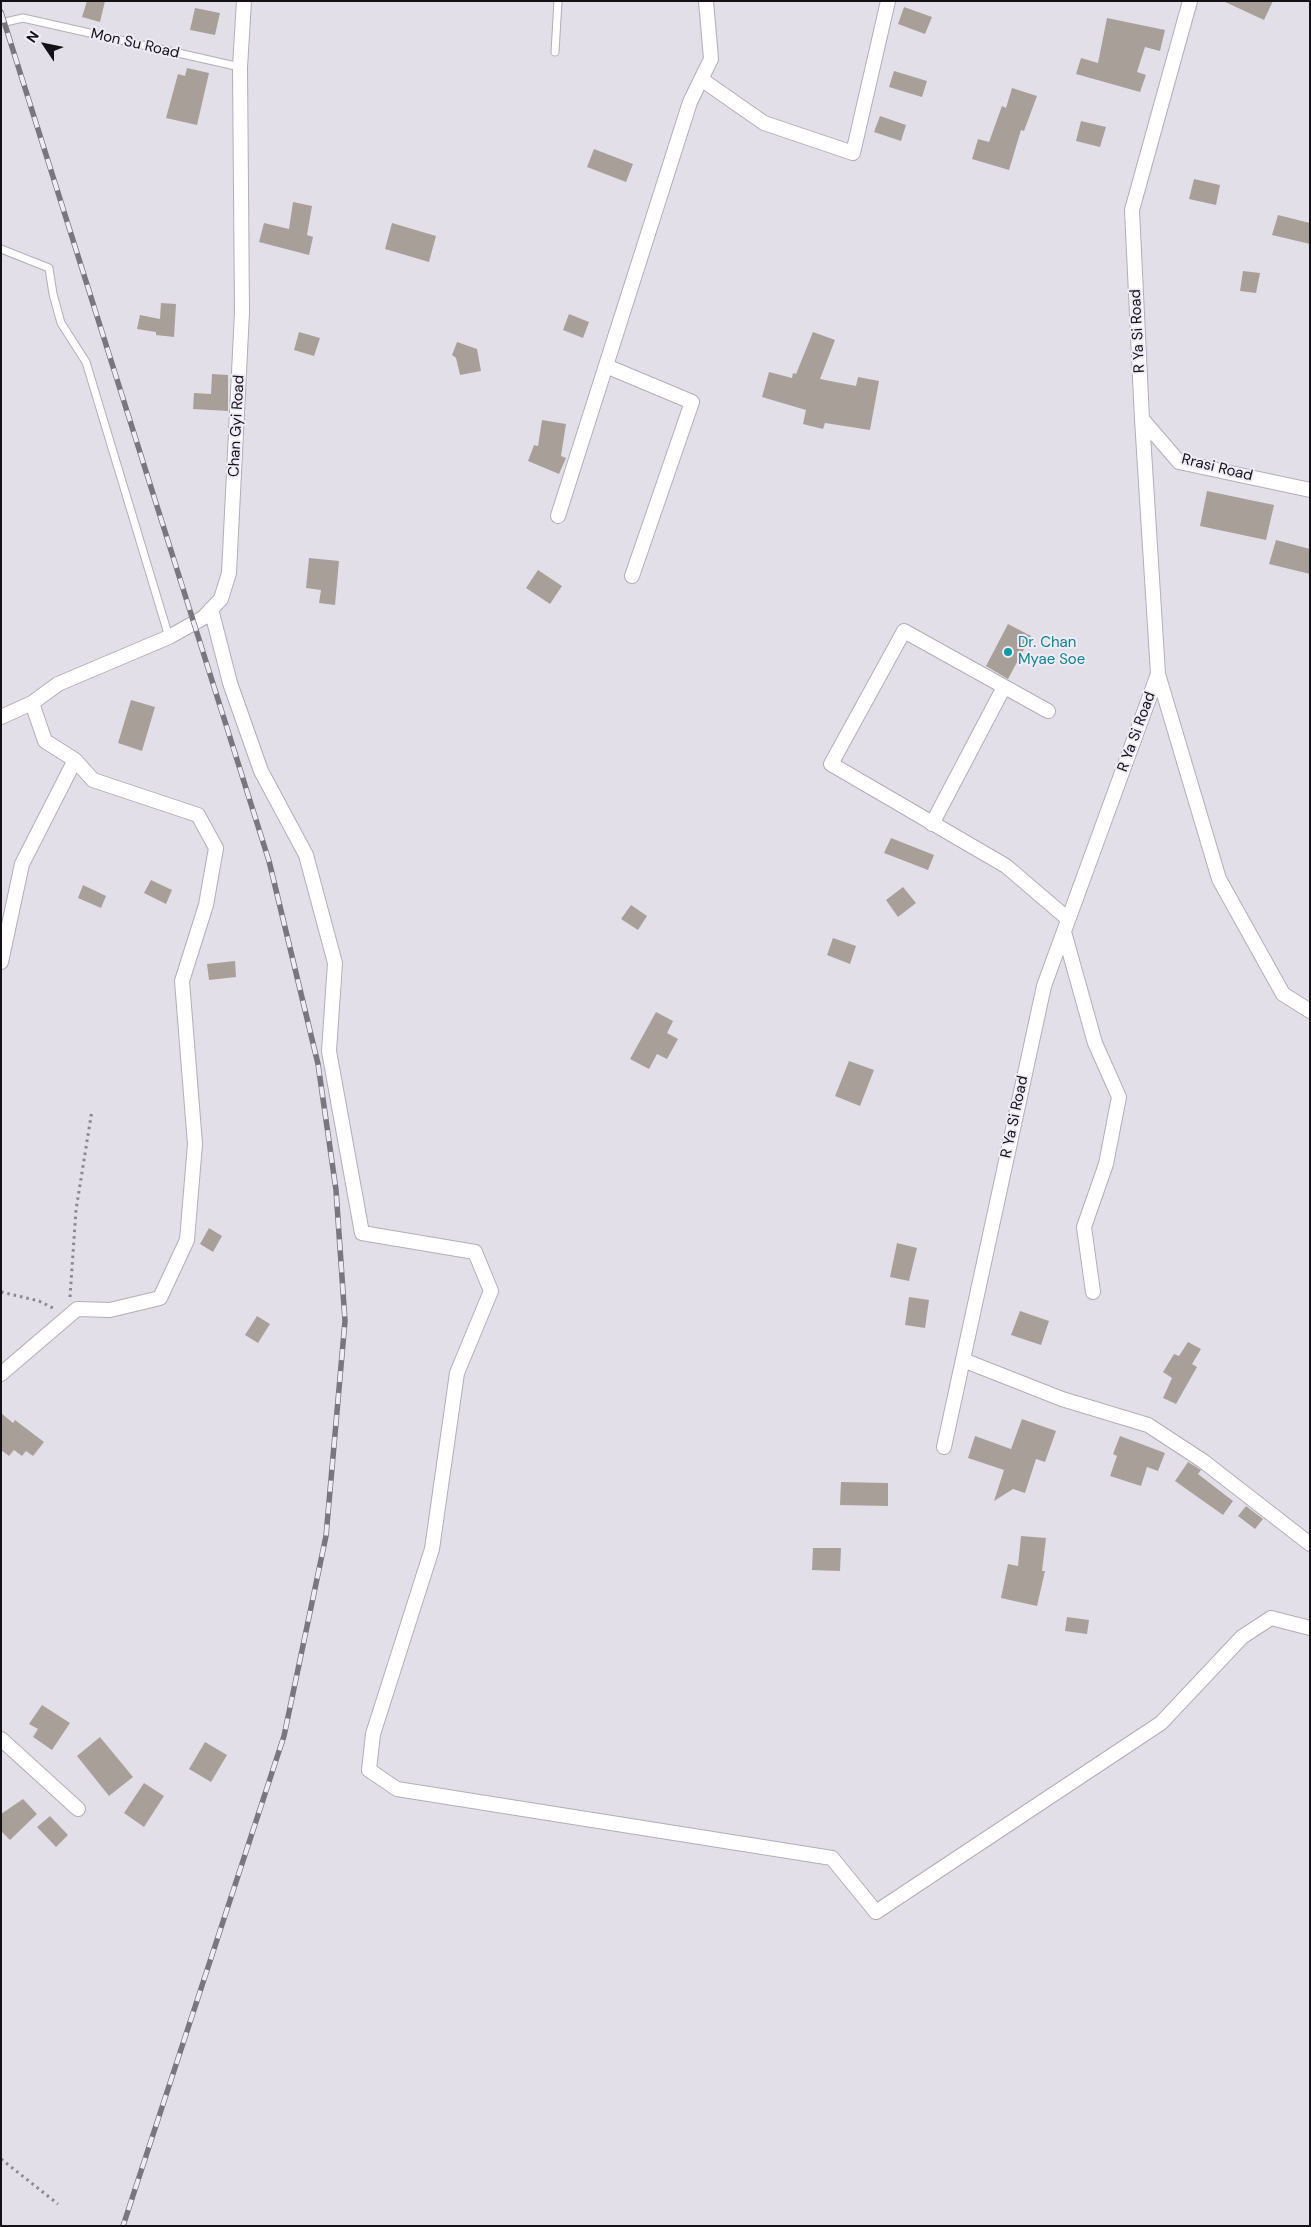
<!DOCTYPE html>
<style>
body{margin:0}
#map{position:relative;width:1311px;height:2227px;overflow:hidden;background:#e3dfe9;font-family:"DM Sans",sans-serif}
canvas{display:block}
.frame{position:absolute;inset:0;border:2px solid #131115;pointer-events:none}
.north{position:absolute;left:20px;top:20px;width:50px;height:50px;-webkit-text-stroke:4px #f0ecf7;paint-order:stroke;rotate:304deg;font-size:14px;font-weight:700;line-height:20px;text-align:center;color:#131115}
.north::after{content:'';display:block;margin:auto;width:18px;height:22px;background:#131115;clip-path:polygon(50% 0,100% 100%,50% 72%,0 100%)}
</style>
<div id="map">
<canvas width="1311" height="2227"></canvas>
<div class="frame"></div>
<div class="north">N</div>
</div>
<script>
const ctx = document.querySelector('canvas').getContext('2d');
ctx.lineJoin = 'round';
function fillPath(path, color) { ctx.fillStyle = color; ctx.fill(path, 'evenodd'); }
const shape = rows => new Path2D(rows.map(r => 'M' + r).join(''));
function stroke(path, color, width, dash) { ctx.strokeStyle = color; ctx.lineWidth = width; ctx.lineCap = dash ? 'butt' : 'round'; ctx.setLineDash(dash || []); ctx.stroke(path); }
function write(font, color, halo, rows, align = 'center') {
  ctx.font = font + ' "DM Sans",sans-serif'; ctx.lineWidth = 4; ctx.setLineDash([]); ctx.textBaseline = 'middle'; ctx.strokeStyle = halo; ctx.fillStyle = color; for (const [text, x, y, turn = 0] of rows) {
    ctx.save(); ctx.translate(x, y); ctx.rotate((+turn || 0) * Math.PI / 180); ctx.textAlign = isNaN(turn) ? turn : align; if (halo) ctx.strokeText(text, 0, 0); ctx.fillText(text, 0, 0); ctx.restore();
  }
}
const building = shape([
 [87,1,105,1,100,22,82,17],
 [1223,1,1273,1,1264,20],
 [904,7,932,17,925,34,898,24],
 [195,8,220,13,215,35,190,30],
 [1107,18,1165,30,1160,51,1145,47,1137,72,1146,75,1140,92,1076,74,1081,58,1098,63],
 [187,68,209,73,197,125,166,118,178,74,185,76],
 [894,71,927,81,922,97,889,87],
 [1012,88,1037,96,1024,131,1021,130,1009,170,972,159,978,139,989,142,1002,106,1006,108],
 [880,116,906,125,901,141,874,132],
 [1081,121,1106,127,1100,147,1076,141],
 [594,149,633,164,626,182,587,167],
 [1194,179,1220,185,1216,205,1189,199],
 [293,202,312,206,307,235,313,237,309,255,259,242,264,223,289,229],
 [1278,215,1310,223,1310,244,1272,235],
 [392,223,436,236,429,262,385,249],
 [1243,271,1260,273,1256,293,1240,291],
 [161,303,176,304,174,337,156,335,156,332,137,329,140,315,160,319],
 [569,314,589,322,583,338,563,330],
 [299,332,320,338,314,356,294,350],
 [813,332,835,340,820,379,856,386,858,377,879,381,870,430,825,423,823,429,803,424,806,410,762,397,769,372,792,378,793,373,796,374],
 [457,342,477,349,481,371,460,375,456,358,452,355],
 [212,374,228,375,228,411,193,409,194,393,211,394],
 [542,420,566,424,561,456,566,458,559,474,528,461,534,445,538,446],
 [1207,491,1274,505,1266,540,1200,526],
 [1276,540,1310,549,1310,574,1269,564],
 [309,558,339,561,335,605,319,603,321,590,306,588],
 [538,570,562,586,550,604,526,588],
 [1008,624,1031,636,1008,679,986,666],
 [131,700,155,707,142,751,118,743],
 [891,838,934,855,928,870,884,853],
 [151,880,172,890,166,904,144,893],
 [83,885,106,896,101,908,78,898],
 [903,887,916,903,898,917,886,900],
 [631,905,647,916,638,930,621,919],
 [833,938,856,946,850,964,827,955],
 [235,961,236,977,209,980,207,964],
 [656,1012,673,1021,667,1033,678,1039,667,1059,657,1054,649,1069,630,1059],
 [849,1061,874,1070,860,1106,835,1096],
 [209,1228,222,1236,213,1252,200,1244],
 [897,1243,917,1248,909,1281,890,1277],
 [909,1297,929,1300,925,1328,905,1325],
 [1020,1311,1049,1321,1041,1345,1011,1335],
 [257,1316,270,1324,258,1343,245,1335],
 [1188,1342,1201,1349,1192,1364,1197,1367,1176,1404,1163,1398,1172,1378,1163,1372,1174,1354,1179,1356],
 [1,1413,13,1423,15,1420,44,1442,33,1456,26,1451,22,1456,14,1450,9,1456,1,1450],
 [1022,1419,1056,1431,1045,1462,1036,1459,1025,1493,1013,1489,994,1501,1004,1470,968,1458,975,1436,1011,1449],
 [1120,1436,1165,1453,1158,1471,1147,1467,1141,1486,1110,1476,1117,1456,1113,1454],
 [1188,1462,1201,1470,1198,1474,1233,1501,1223,1515,1175,1481],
 [841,1482,888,1483,888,1506,840,1505],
 [1246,1506,1263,1519,1255,1529,1238,1516],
 [1021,1536,1046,1538,1042,1571,1045,1571,1037,1606,1001,1598,1008,1564,1018,1566],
 [813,1548,841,1548,840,1571,812,1570],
 [1067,1617,1089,1620,1087,1634,1065,1631],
 [42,1705,70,1723,52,1750,33,1737,38,1729,29,1724],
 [100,1737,133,1777,109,1796,77,1756],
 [205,1742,227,1755,211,1782,189,1769],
 [144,1783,164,1796,144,1827,124,1813],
 [23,1799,37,1814,10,1840,1,1831,1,1814],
 [50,1816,68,1835,56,1847,37,1827]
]);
const path = shape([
 [1,1292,39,1301,55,1309],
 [70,1297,76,1210,92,1110],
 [1,2159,58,2204]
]);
const service = shape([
 [1,23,23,18,240,67],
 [555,52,558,1],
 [1,249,49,268,53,294,61,323,86,362,169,637]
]);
const minor = shape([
 [701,79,764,123,853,153,888,1],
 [606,366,692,402,632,576],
 [1142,419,1179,462,1310,490],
 [558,516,690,102,711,59,706,1],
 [211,609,230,683,261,771,306,855,335,963,329,1051,362,1233,475,1252,491,1291,457,1373,432,1549,373,1734,369,1770,397,1789,832,1858,876,1912,1161,1723,1242,1637,1271,1618,1310,1628],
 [1158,674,1219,879,1283,994,1310,1011],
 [1048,711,904,631,831,764,1006,866,1068,919],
 [1,717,32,703,58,684,169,637,203,618,221,599,229,573,242,312,240,67,244,1],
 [932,824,1004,687],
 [1064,932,1095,1043,1119,1097,1106,1164,1084,1227,1093,1292],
 [1,962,22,864,75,760],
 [963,1360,1062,1399,1148,1425,1203,1461,1310,1544],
 [1,1374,77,1309,110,1310,160,1298,187,1240,195,1144,182,981,206,905,216,848,198,815,93,780,75,760,45,741,32,703],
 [944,1447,1044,986,1158,674,1142,419,1132,210,1190,1],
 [1,1739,78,1809]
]);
const rail = shape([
 [1,12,269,861,318,1064,336,1190,345,1321,326,1536,284,1736,123,2226]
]);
const markers = [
 [1008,652,5,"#0f9aa8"]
];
const streetNames = [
 ["Mon Su Road",135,44,13],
 ["R Ya Si Road",1138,331,-93],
 ["Chan Gyi Road",237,426,-87],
 ["Rrasi Road",1217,468,14],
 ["R Ya Si Road",1137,732,-70],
 ["R Ya Si Road",1015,1117,-78]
];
const cultureNames = [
 ["Dr. Chan",1018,643],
 ["Myae Soe",1018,660]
];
fillPath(building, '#a8a098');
stroke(service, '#b2aeb8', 9);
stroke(minor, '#b2aeb8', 16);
stroke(path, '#8a878e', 3, [2.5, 4]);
stroke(service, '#fff', 7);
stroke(minor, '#fff', 14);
stroke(rail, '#79767d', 5.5);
stroke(rail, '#f0ecf7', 4, [11]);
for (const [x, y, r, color] of markers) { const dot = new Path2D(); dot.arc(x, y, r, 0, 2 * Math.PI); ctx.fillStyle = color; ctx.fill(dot); stroke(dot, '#f0ecf7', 2); }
write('15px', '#131115', '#f0ecf7', streetNames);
write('15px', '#0d838f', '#f0ecf7', cultureNames, 'left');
</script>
